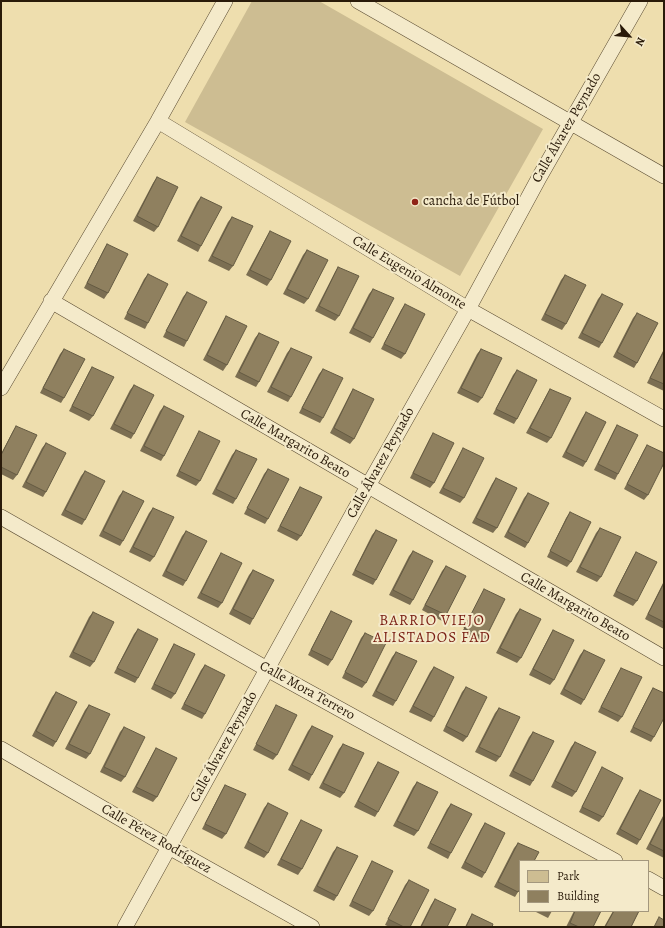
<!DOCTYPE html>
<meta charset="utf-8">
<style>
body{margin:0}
#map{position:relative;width:665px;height:928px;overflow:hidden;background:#eedeae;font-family:Alegreya,serif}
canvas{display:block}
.frame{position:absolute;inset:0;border:2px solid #291a09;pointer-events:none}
.legend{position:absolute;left:519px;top:860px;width:130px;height:52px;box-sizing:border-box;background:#f4eaca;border:1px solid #a3977d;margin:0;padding:5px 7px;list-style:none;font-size:12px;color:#291a09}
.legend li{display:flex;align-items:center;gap:8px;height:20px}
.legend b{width:20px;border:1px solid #a3977d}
.north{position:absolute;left:609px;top:16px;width:40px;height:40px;-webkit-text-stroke:3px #f4eaca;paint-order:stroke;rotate:117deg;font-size:11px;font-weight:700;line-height:16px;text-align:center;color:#291a09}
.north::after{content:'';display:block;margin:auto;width:14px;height:18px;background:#291a09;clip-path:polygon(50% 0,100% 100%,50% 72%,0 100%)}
</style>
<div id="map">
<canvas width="665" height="928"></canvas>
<div class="frame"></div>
<ul class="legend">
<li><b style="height:11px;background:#cdbd92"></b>Park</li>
<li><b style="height:11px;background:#8f805f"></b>Building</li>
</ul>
<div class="north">N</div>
</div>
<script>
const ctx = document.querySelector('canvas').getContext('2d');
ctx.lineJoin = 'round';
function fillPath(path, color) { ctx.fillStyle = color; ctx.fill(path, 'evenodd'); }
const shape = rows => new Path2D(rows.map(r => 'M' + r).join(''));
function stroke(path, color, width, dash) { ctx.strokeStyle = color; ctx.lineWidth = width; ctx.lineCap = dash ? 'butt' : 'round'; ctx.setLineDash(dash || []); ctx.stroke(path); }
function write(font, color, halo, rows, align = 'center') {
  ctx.font = font + ' Alegreya,serif'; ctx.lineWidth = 4; ctx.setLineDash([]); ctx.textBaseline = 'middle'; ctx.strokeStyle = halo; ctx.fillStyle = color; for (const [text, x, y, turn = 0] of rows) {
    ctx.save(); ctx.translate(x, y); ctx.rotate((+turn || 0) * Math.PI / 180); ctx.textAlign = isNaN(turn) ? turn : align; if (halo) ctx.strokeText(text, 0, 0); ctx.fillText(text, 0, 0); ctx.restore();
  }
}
const green = shape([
 [252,1,319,1,543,129,460,276,185,122]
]);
const service = shape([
 [358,1,664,176],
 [158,121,468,309,664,419],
 [51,301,664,658],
 [1,388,158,121,225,1],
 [1,517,267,669,615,861],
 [1,749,169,847,312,927],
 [648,879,664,888],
 [125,927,368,486,468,309,540,176,640,1]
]);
const wall = shape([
 [157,177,158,227,154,232,133,221,153,183],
 [201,197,201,246,198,252,177,241,197,202],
 [232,217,233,266,229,271,208,261,228,222],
 [270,231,271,280,267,286,246,275,267,236],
 [107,244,108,293,104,299,84,288,104,249],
 [307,250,308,299,304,304,283,294,303,255],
 [338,267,339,316,335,321,315,311,335,272],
 [148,274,148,323,145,329,124,319,144,279],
 [565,275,566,324,562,330,541,320,561,280],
 [373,289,373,338,370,343,349,333,369,294],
 [187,292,187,341,184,347,163,337,183,297],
 [602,294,602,343,599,348,578,338,598,299],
 [405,304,405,354,401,359,381,349,401,310],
 [637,313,637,363,634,368,613,357,633,318],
 [226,316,227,365,223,371,203,360,223,321],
 [259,333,259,382,256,387,235,377,255,338],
 [291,348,291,397,288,402,267,392,287,353],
 [64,349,64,398,61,403,40,393,60,354],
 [481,349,482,398,478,403,457,393,477,354],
 [664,349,664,391,647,383],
 [92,367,93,416,89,421,69,411,89,372],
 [323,369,323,418,320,423,299,413,319,374],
 [517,370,517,419,514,424,493,414,513,375],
 [134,385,134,434,131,439,110,429,130,390],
 [353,389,354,439,350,444,330,433,350,394],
 [550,389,551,438,547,443,526,433,547,394],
 [164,406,164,456,161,461,140,451,160,411],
 [586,412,586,462,583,467,562,457,582,418],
 [617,425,618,474,615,480,594,470,614,430],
 [16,426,17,475,13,480,1,474,1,454,13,431],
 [199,431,200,481,196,486,176,476,196,437],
 [433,433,434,483,430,488,410,478,430,438],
 [46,443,46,492,43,497,22,487,42,448],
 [647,445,648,495,644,500,624,489,644,450],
 [463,448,464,498,460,503,439,493,460,454],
 [236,450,236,499,233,504,212,494,232,455],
 [268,469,268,519,265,524,244,514,264,474],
 [85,471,85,520,82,525,61,515,81,476],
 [496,478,497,528,493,533,472,523,492,484],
 [300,487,301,536,297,541,277,531,297,492],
 [123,491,123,541,120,546,99,536,119,496],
 [528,493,528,543,525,548,504,537,524,498],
 [153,508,154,557,150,562,129,552,149,513],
 [570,512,571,562,567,567,547,557,566,518],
 [600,528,601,577,597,582,576,572,596,533],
 [376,530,376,580,373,585,352,575,372,535],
 [186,531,186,581,183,586,162,576,182,536],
 [413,551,413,600,410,605,389,595,409,556],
 [636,552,637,601,633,606,613,596,633,557],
 [221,553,222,603,218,608,197,598,218,558],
 [446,566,446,615,442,621,422,610,442,571],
 [253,570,253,619,250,625,229,614,249,575],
 [664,581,664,629,645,619],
 [484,589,485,639,481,644,461,634,481,595],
 [520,609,521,658,517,663,496,653,516,614],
 [331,611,332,660,328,666,308,655,328,616],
 [93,612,94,662,90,667,69,657,89,617],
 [138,629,138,678,135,683,114,673,134,634],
 [553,630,554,680,550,685,529,675,550,635],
 [365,633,366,683,362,688,342,678,361,638],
 [174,644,175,694,171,699,151,689,171,649],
 [584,650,584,700,581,705,560,694,580,655],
 [396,652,396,701,393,706,372,696,392,657],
 [205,665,205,714,202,719,181,709,201,670],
 [434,667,434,717,431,722,409,712,430,672],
 [621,668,622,717,618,722,598,712,618,673],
 [466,687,467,737,463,742,443,731,462,692],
 [653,688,654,737,651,742,630,732,650,693],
 [56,692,56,742,53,747,32,736,52,697],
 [89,705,90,754,86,759,65,749,85,710],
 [276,705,277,755,273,760,253,750,273,711],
 [499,708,500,757,496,762,475,752,495,713],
 [312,726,312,775,309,781,288,770,308,731],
 [124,727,125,777,121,782,100,772,120,732],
 [533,732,533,781,530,786,509,776,529,737],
 [575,742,576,792,572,797,551,787,571,747],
 [343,744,344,793,340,798,319,788,339,749],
 [156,748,157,797,153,802,132,792,153,753],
 [378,762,378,812,375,817,354,807,374,768],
 [602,767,603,817,599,822,579,812,599,773],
 [417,782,418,831,414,836,393,826,413,787],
 [225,785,226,834,222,839,202,829,222,790],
 [640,790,640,840,637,845,616,834,636,796],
 [268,803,268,853,264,858,244,848,264,808],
 [451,804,451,853,448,859,427,848,447,809],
 [664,814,664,858,646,849],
 [301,820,302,869,298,875,277,865,298,825],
 [485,823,485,873,482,878,461,868,481,829],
 [518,843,518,892,515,897,494,887,514,848],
 [337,847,337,896,334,901,313,891,333,852],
 [372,861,373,911,369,916,349,906,369,867],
 [409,880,410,927,390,927,385,925,405,885],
 [435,899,447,927,420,927,431,905],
 [534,911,552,911,548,918],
 [574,911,601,911,593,927,566,927],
 [613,911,639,911,631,927,604,927],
 [472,914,492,927,465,927,469,919]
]);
const building = shape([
 [157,177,178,187,158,227,137,216,157,177],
 [201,197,222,207,201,246,181,236,201,197],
 [232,217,253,226,233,266,212,256,232,217],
 [270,231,291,241,271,280,250,270,270,231],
 [107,244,128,254,108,293,87,283,107,244],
 [307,250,328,260,308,299,287,289,307,250],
 [338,267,359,276,339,316,319,306,338,267],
 [148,274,168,284,148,323,127,313,148,274],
 [565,275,586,285,566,324,545,314,565,275],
 [373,289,394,298,373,338,353,328,373,289],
 [187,292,207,302,187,341,166,331,187,292],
 [602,294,623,304,602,343,582,333,602,294],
 [405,304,425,314,405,354,384,344,405,304],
 [637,313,658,323,637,363,617,352,637,313],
 [226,316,247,326,227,365,207,355,226,316],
 [259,333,279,342,259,382,239,372,259,333],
 [291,348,312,357,291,397,271,387,291,348],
 [64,349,85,359,64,398,43,388,64,349],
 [481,349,502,358,482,398,461,388,481,349],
 [664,351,664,384,650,378,664,351],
 [92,367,114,377,93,416,72,406,92,367],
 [323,369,343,378,323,418,302,408,323,369],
 [517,370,537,380,517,419,496,409,517,370],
 [134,385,154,395,134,434,114,424,134,385],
 [353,389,374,399,354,439,334,428,353,389],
 [550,389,571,398,551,438,530,428,550,389],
 [164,406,184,416,164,456,144,446,164,406],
 [586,412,606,422,586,462,566,452,586,412],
 [617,425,638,435,618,474,598,464,617,425],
 [16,426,37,435,17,475,1,467,1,455,16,426],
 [199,431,220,441,200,481,179,471,199,431],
 [433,433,454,443,434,483,413,473,433,433],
 [46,443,66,453,46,492,26,482,46,443],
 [647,445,664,453,664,463,648,495,627,484,647,445],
 [463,448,484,458,464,498,443,488,463,448],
 [236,450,257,459,236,499,216,489,236,450],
 [268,469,289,479,268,519,247,508,268,469],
 [85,471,105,481,85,520,65,510,85,471],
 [496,478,517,488,497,528,476,518,496,478],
 [300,487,322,497,301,536,280,526,300,487],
 [123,491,144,501,123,541,103,531,123,491],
 [528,493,549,503,528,543,508,532,528,493],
 [153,508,174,517,154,557,133,547,153,508],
 [570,512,591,522,571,562,550,551,570,512],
 [600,528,621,537,601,577,580,567,600,528],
 [376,530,397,540,376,580,355,570,376,530],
 [186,531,207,541,186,581,166,571,186,531],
 [413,551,433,561,413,600,393,590,413,551],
 [636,552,657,562,637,601,616,591,636,552],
 [221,553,242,563,222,603,201,593,221,553],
 [446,566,466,576,446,615,425,605,446,566],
 [253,570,274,580,253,619,233,609,253,570],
 [664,583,664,622,648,614,664,583],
 [484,589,505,599,485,639,464,628,484,589],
 [520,609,541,619,521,658,500,648,520,609],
 [331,611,352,621,332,660,311,650,331,611],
 [93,612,114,622,94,662,73,652,93,612],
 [138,629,158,639,138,678,117,668,138,629],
 [553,630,574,640,554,680,533,669,553,630],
 [365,633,386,643,366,683,345,672,365,633],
 [174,644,195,654,175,694,154,684,174,644],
 [584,650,605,660,584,700,564,689,584,650],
 [396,652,417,661,396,701,376,691,396,652],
 [205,665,225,675,205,714,184,704,205,665],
 [434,667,454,677,434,717,413,706,434,667],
 [621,668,642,677,622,717,601,707,621,668],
 [466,687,487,697,467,737,446,726,466,687],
 [653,688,664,693,664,718,654,737,633,727,653,688],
 [56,692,77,702,56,742,36,731,56,692],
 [89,705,110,714,90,754,69,744,89,705],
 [276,705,297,715,277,755,256,744,276,705],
 [499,708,520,717,500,757,479,747,499,708],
 [312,726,333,736,312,775,292,765,312,726],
 [124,727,145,737,125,777,104,767,124,727],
 [533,732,554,741,533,781,513,771,533,732],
 [575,742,596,752,576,792,555,781,575,742],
 [343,744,364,753,344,793,323,783,343,744],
 [156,748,177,758,157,797,136,787,156,748],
 [378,762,399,772,378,812,358,801,378,762],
 [602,767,623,778,603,817,582,807,602,767],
 [417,782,438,792,418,831,397,821,417,782],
 [225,785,246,794,226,834,205,824,225,785],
 [640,790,661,800,640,840,620,829,640,790],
 [268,803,288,813,268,853,248,842,268,803],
 [451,804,472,814,451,853,430,843,451,804],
 [664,816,664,851,650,844,664,816],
 [301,820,322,830,302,869,281,859,301,820],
 [485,823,505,833,485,873,465,862,485,823],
 [518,843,539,852,534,861,520,861,520,889,518,892,498,882,518,843],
 [337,847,358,856,337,896,317,886,337,847],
 [372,861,393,871,373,911,352,901,372,861],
 [409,880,429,890,410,927,404,927,388,919,409,880],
 [435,899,456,909,447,927,421,927,435,899],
 [575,911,601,911,593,927,579,927,570,923,575,911],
 [614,911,639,911,631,927,605,927,614,911],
 [472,914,493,924,492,927,466,927,472,914],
 [659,917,664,920,664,927,654,927,659,917]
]);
const markers = [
 [415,202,4,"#8f2418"]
];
const streetNames = [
 ["Calle Álvarez Peynado",567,128,-60],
 ["Calle Eugenio Almonte",409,273,31],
 ["Calle Margarito Beato",295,444,30],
 ["Calle Álvarez Peynado",381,463,-61],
 ["Calle Margarito Beato",575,607,30],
 ["Calle Mora Terrero",307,691,29],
 ["Calle Álvarez Peynado",224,747,-61],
 ["Calle Pérez Rodríguez",156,839,30]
];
const poiNames = [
 ["cancha de Fútbol",423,202]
];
const neighbourhoodNames = [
 ["BARRIO VIEJO",432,621],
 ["ALISTADOS FAD",432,638]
];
fillPath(green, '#cdbd92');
stroke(service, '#5a4b32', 16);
stroke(service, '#f4eaca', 15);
fillPath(wall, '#7b6e52');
fillPath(building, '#8f805f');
stroke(building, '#645a42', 1);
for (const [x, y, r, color] of markers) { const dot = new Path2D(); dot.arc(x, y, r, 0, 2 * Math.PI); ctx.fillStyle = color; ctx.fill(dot); stroke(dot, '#f4eaca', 1.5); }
write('14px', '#291a09', '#f4eaca', streetNames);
write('14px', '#291a09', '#f4eaca', poiNames, 'left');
ctx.letterSpacing = '1px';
write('15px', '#7a1f14', '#f4eaca', neighbourhoodNames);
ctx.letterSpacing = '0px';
</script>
